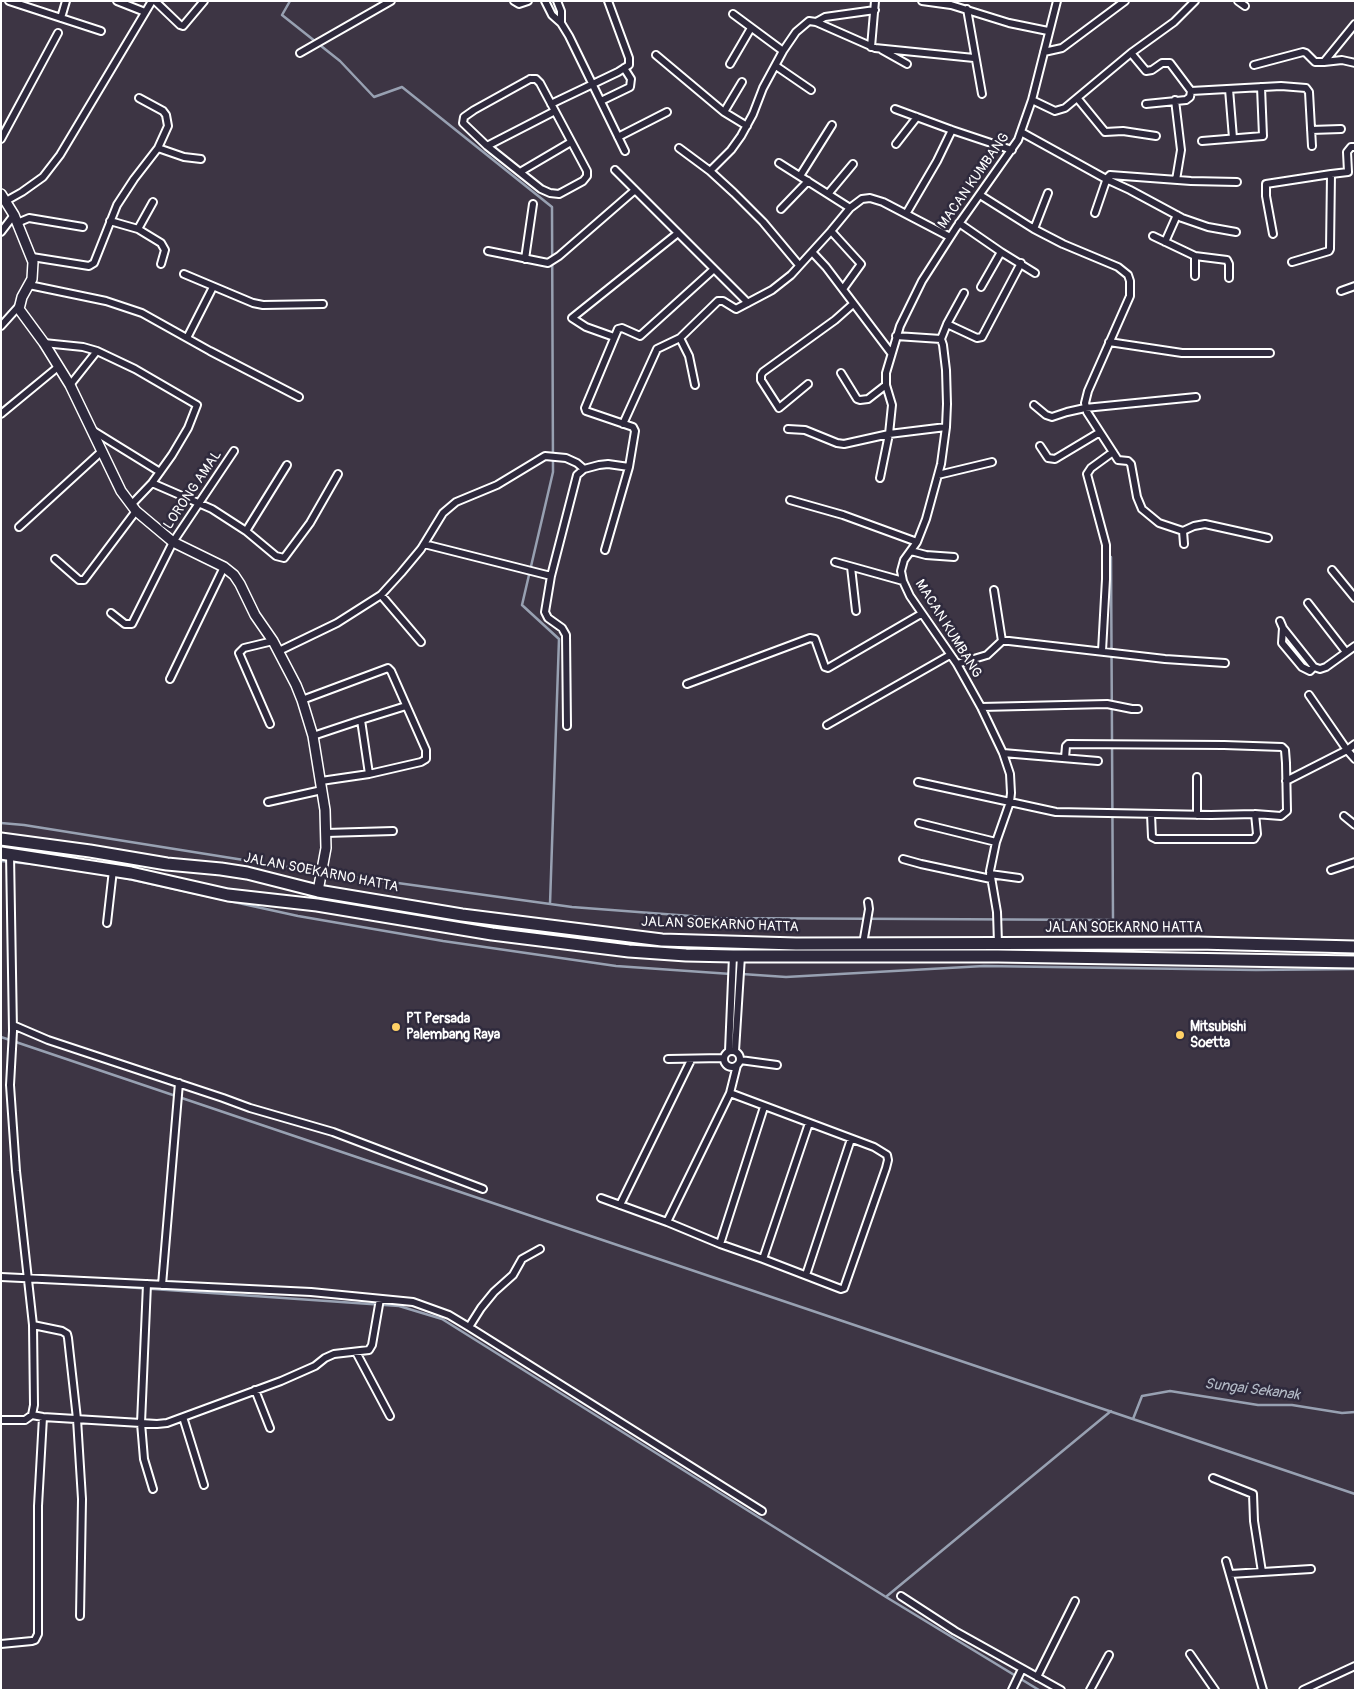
<!DOCTYPE html>
<style>
body{margin:0}
#map{position:relative;width:1356px;height:1691px;overflow:hidden;background:#3d3544;font-family:Pangolin,sans-serif}
canvas{display:block}
.frame{position:absolute;inset:0;border:2px solid #fff;pointer-events:none}
</style>
<div id="map">
<canvas width="1356" height="1691"></canvas>
<div class="frame"></div>
</div>
<script>
const ctx = document.querySelector('canvas').getContext('2d');
ctx.lineJoin = 'round';
const shape = rows => new Path2D(rows.map(r => 'M' + r).join(''));
function stroke(path, color, width, dash) { ctx.strokeStyle = color; ctx.lineWidth = width; ctx.lineCap = dash ? 'butt' : 'round'; ctx.setLineDash(dash || []); ctx.stroke(path); }
function write(font, color, halo, rows, align = 'center') {
  ctx.font = font + ' Pangolin,sans-serif'; ctx.lineWidth = 5; ctx.setLineDash([]); ctx.textBaseline = 'middle'; ctx.strokeStyle = halo; ctx.fillStyle = color; for (const [text, x, y, turn = 0] of rows) {
    ctx.save(); ctx.translate(x, y); ctx.rotate((+turn || 0) * Math.PI / 180); ctx.textAlign = isNaN(turn) ? turn : align; if (halo) ctx.strokeText(text, 0, 0); ctx.fillText(text, 0, 0); ctx.restore();
  }
}
const stream = shape([
 [290,1,282,15,340,61,374,97,402,87,552,207,553,472,522,605,559,639,550,904],
 [1,823,24,825,319,872],
 [1,861,43,865],
 [325,873,572,907,717,918,1113,920,1111,557],
 [115,876,298,916,443,941,616,966,731,974],
 [742,974,786,977,984,966,1256,970,1355,969],
 [1,1037,1355,1494],
 [95,1285,399,1306,442,1319,886,1597,1039,1690],
 [1133,1419,1142,1396,1170,1391,1258,1405,1292,1405,1342,1413,1355,1412],
 [887,1596,1111,1411]
]);
const street = shape([
 [9,1,101,31],
 [117,1,145,12],
 [155,1,180,25,183,26,204,1],
 [514,1,519,4,528,1],
 [545,1,552,15,561,23,569,36,625,151],
 [557,1,561,11,561,23],
 [922,1,951,5,1009,23,1048,31],
 [1238,1,1245,6],
 [967,9,982,94],
 [733,14,783,51],
 [61,18,66,1],
 [816,22,825,17,875,10],
 [1355,24,1324,62,1342,60,1355,63],
 [871,47,875,1],
 [882,50,907,64],
 [1044,52,1062,48,1125,1],
 [300,53,391,1],
 [1131,53,1146,71,1152,70,1162,63,1170,63,1191,91],
 [656,55,724,112,747,126],
 [730,64,751,28],
 [1254,65,1303,52,1306,53,1315,62,1324,62],
 [776,66,811,90],
 [530,79,536,79,540,83,587,171,587,176,583,181,559,194,550,193,541,189,487,146,463,123,464,117,474,110,530,79],
 [1229,89,1233,138],
 [1191,91,1281,86,1306,88,1309,92,1312,146],
 [1078,99,1105,132,1123,131,1156,136],
 [1032,100,1055,111,1065,108,1131,53,1174,22,1195,1],
 [1175,100,1181,150,1176,180],
 [601,101,630,87,631,79,624,68],
 [551,104,618,72,629,65,629,58,608,1],
 [1146,104,1186,100,1190,97,1191,91],
 [895,109,952,130,1012,150],
 [724,112,742,82],
 [1311,130,1341,129],
 [1021,132,1106,179,1130,190,1182,218,1208,227,1236,232],
 [618,137,667,112],
 [1,139,58,33],
 [1202,141,1263,136,1261,87],
 [896,144,917,117],
 [487,146,555,111],
 [158,148,184,157,201,159],
 [679,148,710,171,734,193,763,222,799,265],
 [779,163,850,208],
 [615,170,748,303],
 [710,171,731,150,741,136,753,114,763,88,783,51,796,32,809,21,816,22,875,48,974,58],
 [520,172,571,142],
 [800,176,832,125],
 [828,194,853,164],
 [980,195,1034,229,1063,244,1118,267,1128,275,1130,281,1130,296,1088,391,1085,403,1087,412,1118,460,1128,461,1131,464,1137,497,1142,509,1159,523,1183,531,1194,526,1205,524,1268,538],
 [6,201,22,192,43,177,60,155,152,1],
 [781,209,808,181],
 [1095,213,1107,178,1110,175,1191,181,1237,182],
 [906,214,937,161,952,130],
 [110,221,138,229,161,243,165,250,161,264],
 [17,223,29,218,83,227],
 [959,223,1001,252,981,287],
 [138,229,153,202],
 [1034,229,1048,193],
 [831,231,861,264,843,289],
 [1,232,14,215],
 [1273,234,1266,196,1266,184,1331,174],
 [1153,236,1195,256,1227,260,1229,264,1229,278],
 [1165,242,1177,215],
 [488,251,548,263,559,256,635,190],
 [812,252,826,267,891,353],
 [1001,252,1035,273],
 [32,257,89,266,94,263,117,205,134,179,158,148,168,126,166,115,163,111,139,98],
 [525,259,533,204],
 [1292,262,1329,251,1330,249,1331,174,1348,172,1347,152,1351,147,1355,147],
 [184,274,253,303,263,305,323,304],
 [1195,276,1195,256],
 [29,285,106,301,142,313,210,351,299,397],
 [1341,291,1355,286],
 [947,324,977,338,982,337,1021,263],
 [1,326,19,306],
 [896,336,941,339,943,345,946,370,947,404,946,427,941,464,926,519,917,542,904,560,901,571,903,581,910,596,957,664,981,707,1003,753,1010,774,1011,793,1010,802,996,842,990,871,997,912,998,944],
 [614,337,586,327,572,318,678,233],
 [187,338,213,287],
 [680,338,689,356,695,385],
 [941,339,947,324,964,293],
 [1109,342,1182,353,1270,353],
 [44,343,83,347,97,351,135,369,197,405,188,428,172,455,152,483,131,505],
 [841,373,857,399,860,400,868,399,886,385],
 [808,384,779,408,761,380,761,375,763,372,835,320,853,304],
 [70,385,97,351],
 [1034,405,1046,415,1052,417,1067,412,1085,408,1196,397],
 [1,414,58,367],
 [623,424,657,349,680,338,718,301,723,301,736,309,772,290,791,275,831,231,850,208,862,199,870,198,883,202,950,237],
 [788,429,805,430,837,443,844,444,889,434,946,427],
 [92,430,160,472],
 [1040,446,1048,458,1055,459,1100,432],
 [938,475,992,462],
 [880,478,889,434,892,405,886,385,886,373,900,326,922,281,956,228,1018,140,1032,100,1057,1],
 [152,483,212,509,246,531,276,556,284,558,310,523,338,474],
 [790,500,843,515,917,542],
 [19,527,102,451],
 [246,531,287,465],
 [1183,531,1184,544],
 [424,544,551,576],
 [605,550,629,467,635,431,633,427,586,411,585,408,618,329,622,328,640,336,714,269],
 [911,551,926,555,954,557],
 [55,559,79,580,84,580,136,511],
 [835,562,903,581],
 [851,567,856,611],
 [1332,570,1355,598],
 [994,590,1002,641],
 [381,595,421,642],
 [1308,603,1346,652],
 [111,613,125,624,132,624,173,542,234,451],
 [1280,621,1283,628,1282,643,1302,667,1310,671,1314,667],
 [1283,628,1314,667,1320,669,1326,667,1355,646],
 [279,651,337,623,381,595,401,573,421,549,443,513,456,502,497,485,545,456,566,458,577,463,584,469],
 [1102,651,1106,579,1106,545,1087,474,1091,468,1113,452],
 [957,664,987,655,1002,641,1009,641,1165,659,1225,663],
 [170,679,224,567],
 [687,684,810,638,815,639,825,667,828,668,921,614],
 [1309,695,1347,750,1355,759],
 [302,700,388,668,391,671,426,750,426,759,421,762,369,774,321,781],
 [981,707,1107,704,1132,709,1138,709],
 [361,720,406,706],
 [270,724,239,653,244,648,273,641],
 [827,725,950,655],
 [567,726,566,635,562,628,548,618,545,612,551,576,577,475,584,469,599,465,608,464,629,467],
 [313,736,361,720,369,774],
 [1003,753,1098,761],
 [1197,777,1197,815],
 [1286,781,1347,750,1355,744],
 [918,782,1056,812,1211,815,1255,814,1281,816,1287,811,1286,763,1285,750,1282,747,1224,745,1068,744,1066,746,1065,758],
 [268,802,322,790],
 [1151,814,1152,837,1156,839,1254,839,1257,834,1255,814],
 [1344,816,1355,825],
 [919,823,996,842],
 [326,833,393,831],
 [10,854,13,1031,10,1085,16,1171,33,1325,34,1405,32,1415],
 [903,859,921,864,991,879],
 [1331,870,1355,862],
 [990,874,1019,878],
 [107,923,113,870],
 [863,944,869,909,868,902],
 [13,1025,48,1040,223,1098,250,1108,333,1132,483,1189],
 '724 1059a8 8 0 1 1 16 0a8 8 0 1 1-16 0Z',
 [729,1051,733,956],
 [735,1051,741,956],
 [668,1059,723,1058],
 [740,1060,777,1065],
 [601,1198,667,1222,720,1244,763,1259,841,1289,844,1288,886,1168,888,1160,887,1155,874,1147,730,1093],
 [620,1205,691,1060],
 [667,1222,730,1093,737,1065],
 [720,1244,764,1107],
 [763,1259,809,1123],
 [806,1275,851,1139],
 [1,1277,311,1292,413,1302,449,1315,469,1327,762,1511],
 [147,1284,141,1423,144,1459,153,1489],
 [162,1285,179,1083],
 [33,1325,62,1331,67,1334,68,1338,77,1419,82,1499,80,1616],
 [469,1327,481,1308,494,1292,513,1275,522,1259,540,1249],
 [356,1352,390,1416],
 [255,1390,270,1428],
 [183,1417,204,1485],
 [1,1420,25,1420,32,1415,43,1417,157,1424,167,1423,281,1381,315,1366,325,1358,334,1354,369,1350,372,1345,380,1299],
 [1213,1478,1253,1494,1254,1521,1262,1572],
 [1226,1561,1263,1690],
 [1230,1574,1311,1569],
 [901,1596,955,1631,1061,1690],
 [1,1644,32,1641,35,1640,38,1634,38,1506,43,1417],
 [1190,1654,1215,1690],
 [1037,1677,1075,1601],
 [1012,1690,1022,1669],
 [1090,1690,1109,1655],
 [1303,1690,1355,1666]
]);
const secondary = shape([
 [1,194,14,215,33,262,32,279,22,297,19,309,44,343,70,385,121,491,136,511,173,542,224,567,234,575,240,584,255,615,273,641,296,685,302,700,313,736,325,810,326,848,318,891]
]);
const highway = shape([
 [1,839,90,851,167,864,221,869,247,873,318,891,462,915,662,940,796,944,1198,943,1355,947],
 [1,853,131,873,228,895,317,905,492,934,629,951,686,955,733,956,998,956,1355,962]
]);
const markers = [
 [396,1027,5,"#ffd166"],
 [1180,1035,5,"#ffd166"]
];
const streetNames = [
 ["MACAN KUMBANG",974,181,-55],
 ["LORONG AMAL",193,490,-56],
 ["MACAN KUMBANG",948,629,58],
 ["JALAN SOEKARNO HATTA",321,873,11],
 ["JALAN SOEKARNO HATTA",720,925,2],
 ["JALAN SOEKARNO HATTA",1124,928]
];
const poiNames = [
 ["PT Persada",406,1019],
 ["Palembang Raya",406,1035],
 ["Mitsubishi",1190,1027],
 ["Soetta",1190,1043]
];
const waterNames = [
 ["Sungai Sekanak",1252,1390,7]
];
stroke(stream, '#98a1b2', 2.5);
stroke(street, '#fff', 10);
stroke(secondary, '#fff', 12);
stroke(highway, '#fff', 15);
stroke(street, '#2f2a3d', 6);
stroke(secondary, '#2f2a3d', 9);
stroke(highway, '#2f2a3d', 11);
for (const [x, y, r, color] of markers) { const dot = new Path2D(); dot.arc(x, y, r, 0, 2 * Math.PI); ctx.fillStyle = color; ctx.fill(dot); stroke(dot, '#2f2a3d', 2); }
write('14px', '#fff', '#2f2a3d', streetNames);
write('bold 14px', '#fff', '#2f2a3d', poiNames, 'left');
write('italic 15px', '#b2b9c5', '#2f2a3d', waterNames);
</script>
